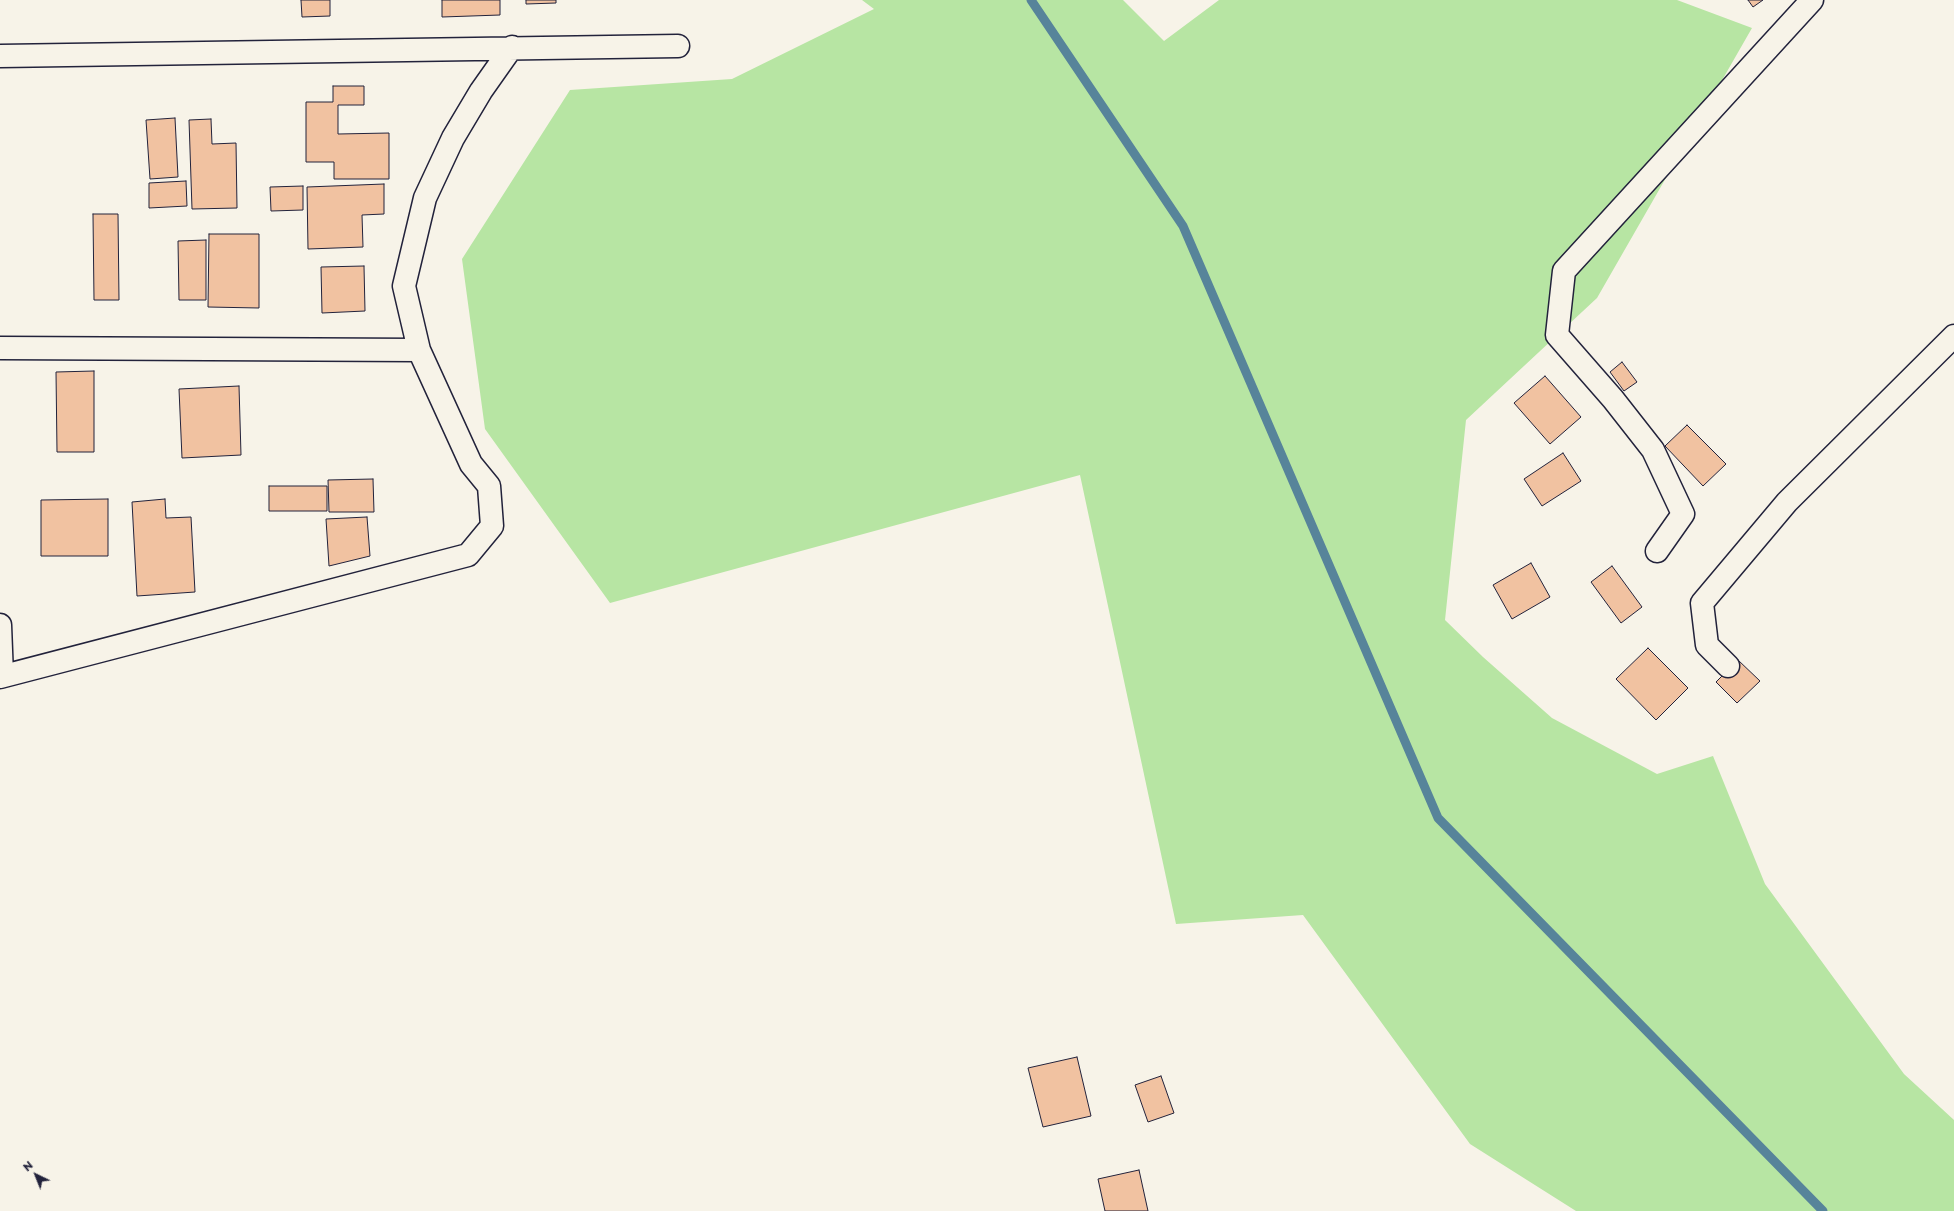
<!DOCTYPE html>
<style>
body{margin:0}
#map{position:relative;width:1954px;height:1211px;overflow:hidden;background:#f7f3e8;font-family:"Playpen Sans",sans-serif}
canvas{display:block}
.north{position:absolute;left:16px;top:1155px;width:40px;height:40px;-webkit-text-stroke:3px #f7f3e8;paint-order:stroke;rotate:317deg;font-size:11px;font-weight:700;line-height:16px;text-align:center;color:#22223b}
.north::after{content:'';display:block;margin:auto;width:14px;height:18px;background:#22223b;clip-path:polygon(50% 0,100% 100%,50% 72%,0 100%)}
</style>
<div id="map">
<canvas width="1954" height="1211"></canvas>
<div class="north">N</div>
</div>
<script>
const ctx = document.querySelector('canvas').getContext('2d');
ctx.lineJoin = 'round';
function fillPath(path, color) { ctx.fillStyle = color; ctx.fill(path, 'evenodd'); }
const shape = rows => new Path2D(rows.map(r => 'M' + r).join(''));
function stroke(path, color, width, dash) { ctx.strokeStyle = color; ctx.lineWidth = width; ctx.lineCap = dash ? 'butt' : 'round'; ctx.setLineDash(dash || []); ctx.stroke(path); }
const green = shape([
 [862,0,1123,0,1164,41,1219,0,1677,0,1752,28,1597,298,1466,420,1445,620,1483,657,1552,718,1657,774,1713,756,1765,884,1904,1074,1954,1120,1954,1211,1576,1211,1470,1144,1303,915,1176,924,1080,475,610,603,485,429,462,259,570,90,732,79,874,9]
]);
const stream = shape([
 [1031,0,1183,226,1438,818,1823,1211]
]);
const building = shape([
 [301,0,330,0,330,16,302,17,301,0],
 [442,0,500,0,500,15,442,17,442,0],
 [526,0,556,0,556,3,526,4,526,0],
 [1748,0,1763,0,1753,7,1748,0],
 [333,86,364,86,364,105,338,105,338,134,389,133,389,179,334,179,334,162,306,162,306,102,333,102,333,86],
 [175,118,178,177,150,179,146,120,175,118],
 [211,119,212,144,236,143,237,208,192,209,189,120,211,119],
 [186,181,187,206,149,208,149,183,186,181],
 [384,184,384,214,362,215,363,247,308,249,307,187,384,184],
 [303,186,303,210,271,211,270,187,303,186],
 [93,214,118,214,119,300,94,300,93,214],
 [209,234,259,234,259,308,208,307,209,234],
 [206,240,206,300,179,300,178,241,206,240],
 [364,266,365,311,322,313,321,267,364,266],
 [1622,362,1637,382,1624,391,1610,372,1622,362],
 [94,371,94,452,57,452,56,372,94,371],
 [1545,376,1581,417,1550,444,1514,403,1545,376],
 [239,386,241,455,182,458,179,389,239,386],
 [1687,425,1726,464,1703,486,1665,446,1687,425],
 [1563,453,1581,481,1542,506,1524,479,1563,453],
 [373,479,374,512,329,512,328,480,373,479],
 [269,486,327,486,327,511,269,511,269,486],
 [108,499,108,556,41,556,41,500,108,499],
 [165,499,166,518,191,517,195,592,137,596,132,502,165,499],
 [367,517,370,556,329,566,326,519,367,517],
 [1531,563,1550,597,1512,619,1493,585,1531,563],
 [1612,566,1642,607,1621,623,1591,582,1612,566],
 [1648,648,1688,688,1656,720,1616,679,1648,648],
 [1738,660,1760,681,1737,703,1716,682,1738,660],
 [1077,1057,1091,1116,1043,1127,1028,1068,1077,1057],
 [1161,1076,1174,1113,1148,1122,1135,1085,1161,1076],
 [1139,1170,1148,1211,1105,1211,1098,1179,1139,1170]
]);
const minor = shape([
 [0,56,678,46],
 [0,348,419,350],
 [1657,551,1683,514,1653,450,1613,399,1557,335,1564,271,1812,0],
 [0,625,2,676],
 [1728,666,1707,645,1702,603,1787,502,1954,336],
 [0,677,468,555,492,526,489,486,471,464,419,350,404,286,425,198,453,138,481,91,512,47]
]);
fillPath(green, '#b7e5a3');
stroke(stream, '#57849a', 9);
fillPath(building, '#f1c2a1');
stroke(building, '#22223b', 1);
stroke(minor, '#22223b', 25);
stroke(minor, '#f7f3e8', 22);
</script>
